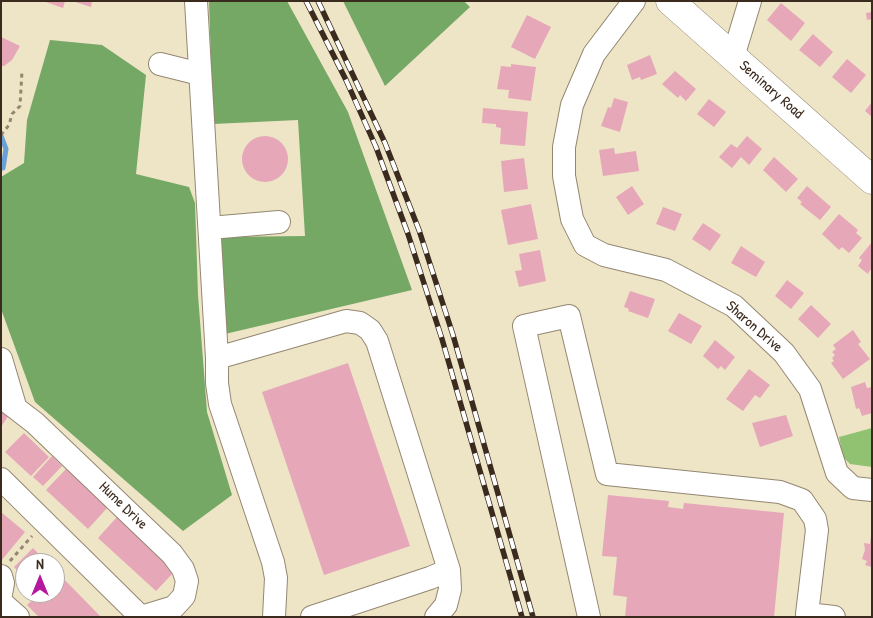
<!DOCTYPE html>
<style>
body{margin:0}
#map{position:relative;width:873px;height:618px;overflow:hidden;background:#eee4c6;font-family:"Patrick Hand",sans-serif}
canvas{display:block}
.frame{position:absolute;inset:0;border:2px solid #3b2a1e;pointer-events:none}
.north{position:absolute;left:15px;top:553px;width:50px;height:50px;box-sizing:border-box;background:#fff;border:1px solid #b1aaa5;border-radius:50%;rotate:0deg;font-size:14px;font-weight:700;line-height:20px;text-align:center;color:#3b2a1e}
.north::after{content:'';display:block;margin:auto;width:18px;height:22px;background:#b5179e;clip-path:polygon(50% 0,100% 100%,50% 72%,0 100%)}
</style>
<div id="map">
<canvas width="873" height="618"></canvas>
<div class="frame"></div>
<div class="north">N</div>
</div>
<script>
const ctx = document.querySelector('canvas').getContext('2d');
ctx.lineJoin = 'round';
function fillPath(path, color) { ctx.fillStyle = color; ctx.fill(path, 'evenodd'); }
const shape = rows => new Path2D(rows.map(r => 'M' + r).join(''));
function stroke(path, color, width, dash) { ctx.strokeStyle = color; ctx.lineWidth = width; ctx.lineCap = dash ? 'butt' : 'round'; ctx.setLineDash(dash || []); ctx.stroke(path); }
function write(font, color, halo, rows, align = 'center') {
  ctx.font = font + ' "Patrick Hand",sans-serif'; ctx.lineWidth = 4; ctx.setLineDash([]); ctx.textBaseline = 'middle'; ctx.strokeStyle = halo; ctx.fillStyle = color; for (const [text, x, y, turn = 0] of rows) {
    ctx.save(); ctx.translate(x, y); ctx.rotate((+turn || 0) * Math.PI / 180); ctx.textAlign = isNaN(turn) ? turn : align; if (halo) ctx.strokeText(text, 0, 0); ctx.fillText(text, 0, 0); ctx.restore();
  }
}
const green = shape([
 [872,428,872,467,850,464,843,457,839,437]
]);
const forest = shape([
 [209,1,287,1,348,112,412,290,225,334,218,237,305,236,298,120,213,124],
 [343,1,464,1,470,7,385,86],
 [50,40,102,45,146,75,136,174,189,187,195,203,198,295,207,412,232,495,183,531,35,402,1,309,1,177,24,163,27,120]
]);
const stream = shape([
 [1,136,6,149,3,168]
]);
const building = shape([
 [43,1,65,1,63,8],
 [72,1,92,1,91,7],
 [781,3,805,23,791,41,767,20],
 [872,12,872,19,867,20,866,13],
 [527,15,551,27,535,59,511,47],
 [813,34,833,52,820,67,799,50],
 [1,37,20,46,12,60,4,66,1,66],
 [650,55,657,74,641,80,640,77,632,80,627,65],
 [847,59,866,75,851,93,832,77],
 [511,64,536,67,531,101,508,98,509,90,497,89,501,66,511,67],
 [675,71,696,89,686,101,680,95,678,98,662,84],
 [614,98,628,102,620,132,601,126,608,107,611,108],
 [709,99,726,112,714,127,697,114],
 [872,102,872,117,865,111],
 [483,108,528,112,525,146,500,144,501,128,496,127,496,124,482,123],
 '242 159a23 23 0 1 1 46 0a23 23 0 1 1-46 0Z',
 [747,136,762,149,749,165,741,157,732,168,719,157,731,144,737,148],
 [614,148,615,154,636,151,639,171,603,176,599,150],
 [774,157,798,179,786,192,763,170],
 [524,158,528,189,504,192,501,161],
 [632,186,644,204,628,215,616,197],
 [807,186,831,207,820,220,800,204,802,202,797,198],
 [531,204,538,239,508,245,501,210],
 [663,207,682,214,675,231,656,224],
 [839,214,858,230,856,233,862,238,849,253,842,247,839,250,822,234],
 [703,223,721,235,710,251,692,239],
 [872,242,872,272,870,270,868,274,858,266,862,260,859,258],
 [741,246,765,262,756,277,731,263],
 [540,250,546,281,519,287,515,271,522,270,519,254],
 [787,280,804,293,791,309,775,296],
 [630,291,655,299,648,318,628,311,629,309,624,307],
 [811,305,831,324,818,338,798,319],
 [679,313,702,326,691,344,668,331],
 [853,330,861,342,858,344,870,359,843,379,831,363,834,361,832,358,835,355,832,352,836,349,833,345],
 [715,340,735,357,725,370,721,366,718,369,703,356],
 [348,363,410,546,324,575,262,392],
 [749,369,770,385,760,398,755,395,743,411,726,399],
 [865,382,867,388,872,387,872,413,862,416,859,408,856,409,851,387],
 [1,408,10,413,1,427],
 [786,415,793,436,760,447,752,423],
 [24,433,49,457,31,476,5,452],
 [52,456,62,466,43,486,33,477],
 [66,469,108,507,88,529,46,490],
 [608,495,669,501,668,507,683,509,684,503,784,513,774,617,625,617,627,597,613,595,617,557,602,556],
 [1,512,25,532,1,561],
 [117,517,174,572,156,591,98,538],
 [871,536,872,537,872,567,865,565,867,561,862,559,865,550,864,543,870,544],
 [33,548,48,563,25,563,25,578,14,567],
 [55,570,101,617,39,617,27,605,40,593,55,593]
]);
const path = shape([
 [1,135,9,125,12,114,20,106,22,71],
 [10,561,32,536]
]);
const minor = shape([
 [196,1,217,358,217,383,220,404,273,562,276,578,274,617],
 [634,1,594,54,572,105,564,147,564,176,572,219,585,245,604,255,666,270,734,306,784,353,810,389,837,473,853,488,872,490],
 [733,57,750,1],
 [160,64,200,74],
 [210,228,279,222],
 [217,358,346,321,360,323,370,330,377,341,449,570,450,589,446,605,436,617],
 [1,359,15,406],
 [1,397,35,423,172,554,183,569,187,581,184,596,174,607,141,617,1,479],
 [1,576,3,583,1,594],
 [1,602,18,617],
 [312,617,430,578,449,570],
 [589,617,524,326,569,316,607,474,780,492,802,500,815,519,817,530,807,614],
 [807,617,807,614,834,617]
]);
const major = shape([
 [670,1,872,180]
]);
const rail = shape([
 [306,1,346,80,376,147,408,234,442,339,522,617],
 [318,1,385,143,419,230,453,335,533,617]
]);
const streetNames = [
 ["Seminary Road",771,90,41],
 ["Sharon Drive",754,327,41],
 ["Hume Drive",123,506,44]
];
fillPath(green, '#91c272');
fillPath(forest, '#74a864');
stroke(stream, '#68a0d7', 5);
fillPath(building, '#e6a7b9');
stroke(minor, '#948772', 24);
stroke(major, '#948772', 29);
stroke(path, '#948772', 3, [4, 4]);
stroke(minor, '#fff', 22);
stroke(major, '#fff', 28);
stroke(rail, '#3b2a1e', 5.5);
stroke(rail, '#fff', 4, [11]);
write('15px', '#3b2a1e', '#fff', streetNames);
</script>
